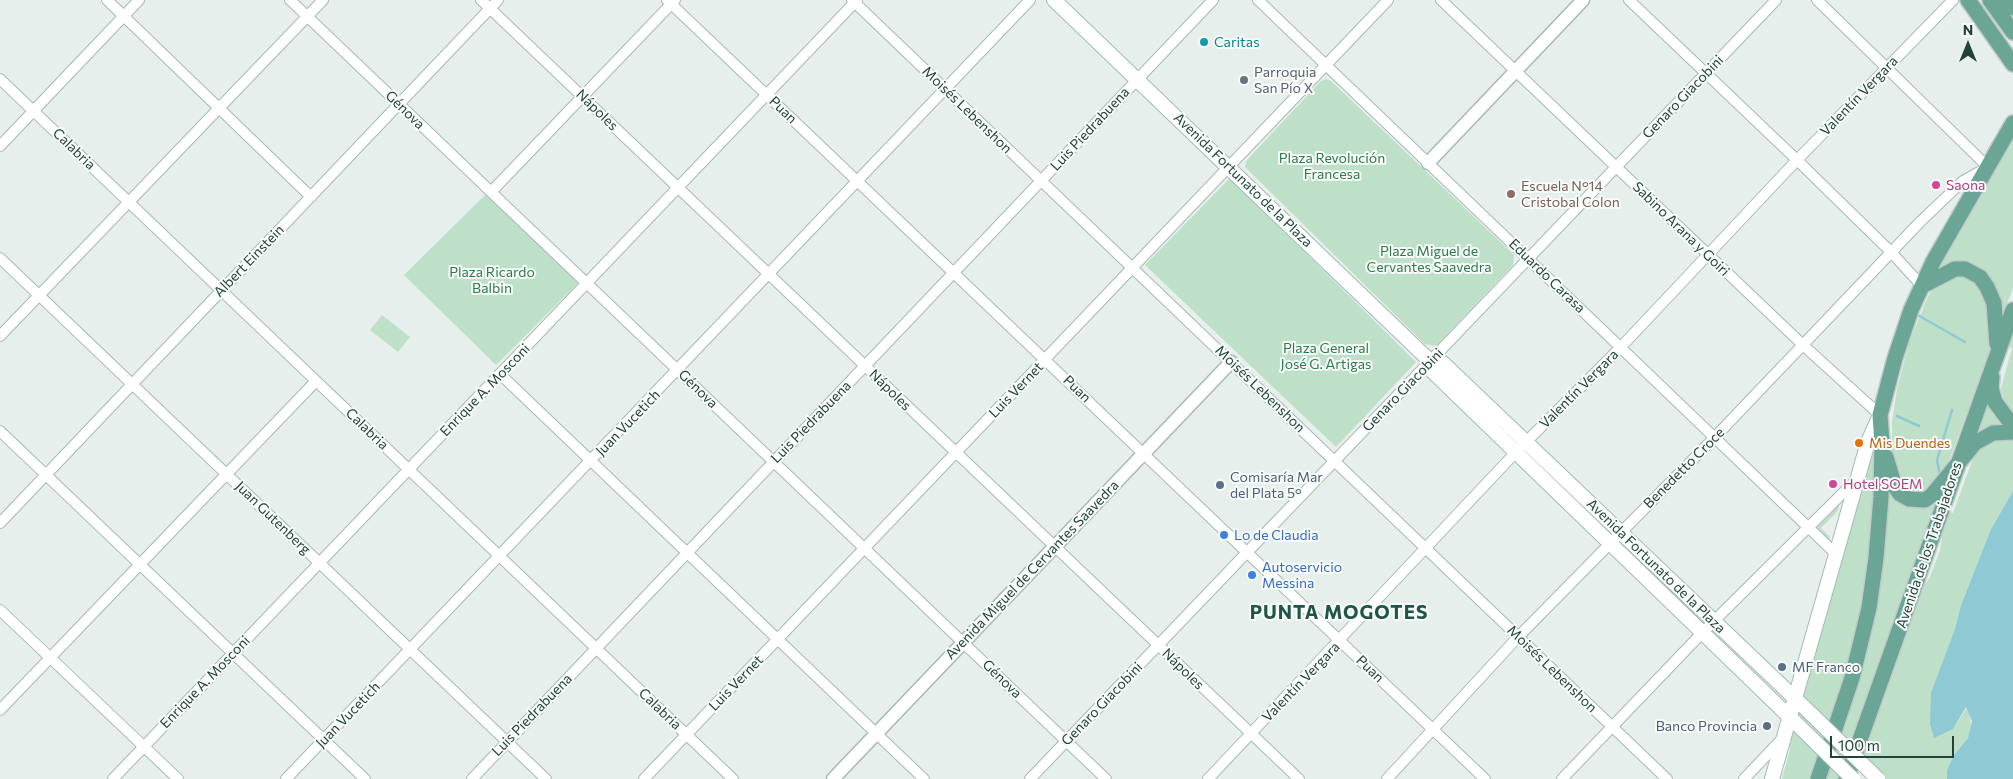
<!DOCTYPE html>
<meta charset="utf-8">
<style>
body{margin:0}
#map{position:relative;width:2013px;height:779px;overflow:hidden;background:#e6efeb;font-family:Commissioner,sans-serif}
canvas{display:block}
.north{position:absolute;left:1943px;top:20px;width:50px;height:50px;-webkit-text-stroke:4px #f7fbf9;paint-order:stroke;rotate:0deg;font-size:14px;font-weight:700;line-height:20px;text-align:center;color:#24423a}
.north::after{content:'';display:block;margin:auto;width:18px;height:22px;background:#24423a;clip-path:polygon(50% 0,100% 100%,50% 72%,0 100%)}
.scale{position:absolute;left:1830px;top:736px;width:124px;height:22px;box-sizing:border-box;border:2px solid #24423a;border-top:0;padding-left:6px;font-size:15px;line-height:18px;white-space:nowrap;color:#24423a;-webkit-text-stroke:4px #f7fbf9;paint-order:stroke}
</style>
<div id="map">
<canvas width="2013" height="779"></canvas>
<div class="north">N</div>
<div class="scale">100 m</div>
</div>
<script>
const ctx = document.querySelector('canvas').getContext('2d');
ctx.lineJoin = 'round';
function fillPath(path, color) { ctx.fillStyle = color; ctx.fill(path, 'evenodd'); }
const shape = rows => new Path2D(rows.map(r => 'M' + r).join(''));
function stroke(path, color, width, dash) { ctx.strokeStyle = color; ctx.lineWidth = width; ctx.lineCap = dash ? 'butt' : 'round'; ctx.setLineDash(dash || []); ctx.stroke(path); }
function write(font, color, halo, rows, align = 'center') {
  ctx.font = font + ' Commissioner,sans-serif'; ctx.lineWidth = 4; ctx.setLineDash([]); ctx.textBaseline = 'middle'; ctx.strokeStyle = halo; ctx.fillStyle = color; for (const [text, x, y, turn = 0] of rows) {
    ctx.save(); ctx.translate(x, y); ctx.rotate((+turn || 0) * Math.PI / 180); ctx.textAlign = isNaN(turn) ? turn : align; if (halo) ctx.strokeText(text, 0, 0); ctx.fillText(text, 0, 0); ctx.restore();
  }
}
const green = shape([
 [1326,79,1331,81,1514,255,1513,265,1436,346,1425,344,1245,167,1247,160,1321,81],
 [2013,139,2013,288,2000,322,1982,273,1934,277],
 [1230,178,1416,362,1336,447,1145,265],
 [487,193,578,283,496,365,404,275],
 [1954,272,1984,285,1993,343,1944,474,1929,495,1904,493,1892,456,1892,422,1897,389,1909,343,1928,296,1936,285],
 [382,315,410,337,398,352,370,330],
 [2013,332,2013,415,2004,402,2001,388,2012,348,2009,347],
 [1988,402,2007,425,1978,434,1977,432],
 [1876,430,1873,525,1863,604,1852,653,1811,779,1782,779,1790,749,1788,743,1792,730,1798,731,1797,734,1805,741,1796,717],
 [1997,440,2013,440,2013,491,1991,529,1961,605,1955,629,1953,729,1967,707,1970,715,1971,727,1968,738,1954,755,1947,770,1947,779,1885,779,1863,755,1867,739,1918,594,1930,577,1940,550,1945,518,1950,512,1953,513,1974,456,1986,444],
 [1888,481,1893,491,1940,494,1839,779,1825,779],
 [1840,503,1837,512,1821,528,1830,537,1829,541,1817,527]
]);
const water = shape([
 [2013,491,2013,779,1947,779,1947,770,1954,755,1968,738,1972,721,1966,707,1953,729,1934,738,1930,724,1931,693,1955,629,1961,605,1991,529]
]);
const stream = shape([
 [1916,314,1965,342],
 [1897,416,1919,426],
 [1940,476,1937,460,1952,410]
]);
const minor = shape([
 [107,0,311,197],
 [290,0,1106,779],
 [481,0,1299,779],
 [667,0,1485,779],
 [852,0,1667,779],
 [1258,0,1836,554],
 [1441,0,1803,345,1880,415],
 [1629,0,1797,160,1891,252,1922,286],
 [0,79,733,779],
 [0,146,139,0],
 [491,192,675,0],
 [0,258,546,779],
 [0,336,323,0],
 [500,374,924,779],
 [0,431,365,779],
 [0,523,498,0],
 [0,610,178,779],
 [0,710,316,381],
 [113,779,857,0],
 [286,779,1030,0],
 [472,779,1213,0],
 [644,779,1388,0],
 [1030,779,1776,0],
 [1208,779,1516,452,1621,347,1797,160,1953,0],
 [1387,779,1518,637,1715,437,1920,222,1963,181,1988,167,1817,0],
 [1562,779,1703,632,1857,479],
 [1744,779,1782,739]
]);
const tertiary = shape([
 [1428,163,1583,0],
 [833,779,1231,362]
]);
const secondary = shape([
 [1054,0,1430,361,1433,372,1799,726],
 [1430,361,1443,363,1804,707],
 [1772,779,1868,442,1880,415]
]);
const primary = shape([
 [1968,0,2013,64],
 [1990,0,2013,32],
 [2002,0,2013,8],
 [1922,286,1955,269,1965,269,1980,277,1987,287,1994,303,1997,344],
 [1992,377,1991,388,1995,402,2013,426],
 [1886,457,1895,487,1900,494,1909,499,1925,500,1932,495,1975,443,1993,433,2013,432],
 [1818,779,1852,678,1869,608,1876,558,1881,497,1882,444,1880,415,1895,358,1911,310,1933,262,2013,123],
 [1846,779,2013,310]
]);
const secondaryBridge = shape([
 [1804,707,1878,779],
 [1799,726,1853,779]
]);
const markers = [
 [1204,42,5,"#0f9aa8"],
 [1244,80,5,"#6b7280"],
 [1936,185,5,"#d1479c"],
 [1511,194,5,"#8d6e63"],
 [1859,443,5,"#e8710a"],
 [1833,484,5,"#d1479c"],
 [1220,485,5,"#5c6f8a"],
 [1224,535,5,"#3f7fe0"],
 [1252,575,5,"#3f7fe0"],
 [1782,667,5,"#5c6f8a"],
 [1767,726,5,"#5c6f8a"]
];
const cultureNames = [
 ["Caritas",1214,42]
];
const worshipNames = [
 ["Parroquia",1254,72],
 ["San Pío X",1254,88]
];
const streetNames = [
 ["Valentín Vergara",1859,96,-46],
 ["Genaro Giacobini",1683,97,-46],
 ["Génova",405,110,44],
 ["Nápoles",597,110,44],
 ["Puan",783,110,44],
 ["Moisés Lebenshon",967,110,44],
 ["Luis Piedrabuena",1090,129,-47],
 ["Calabria",74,149,44],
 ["Avenida Fortunato de la Plaza",1243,180,44],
 ["Sabino Arana y Goiri",1681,229,44],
 ["Albert Einstein",249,261,-46],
 ["Eduardo Carasa",1547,276,44],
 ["Génova",698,389,44],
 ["Puan",1077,389,44],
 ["Moisés Lebenshon",1260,389,44],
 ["Valentín Vergara",1579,389,-45],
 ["Enrique A. Mosconi",485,390,-46],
 ["Nápoles",890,390,44],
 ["Luis Vernet",1016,390,-46],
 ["Genaro Giacobini",1403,390,-46],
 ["Luis Piedrabuena",811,422,-46],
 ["Juan Vucetich",628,423,-46],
 ["Calabria",367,429,44],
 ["Benedetto Croce",1684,468,-45],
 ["Juan Gutenberg",273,518,44],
 ["Avenida de los Trabajadores",1929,545,-71],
 ["Avenida Fortunato de la Plaza",1656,566,44],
 ["Avenida Miguel de Cervantes Saavedra",1032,570,-46],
 ["Nápoles",1183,669,44],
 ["Puan",1370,669,44],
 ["Moisés Lebenshon",1552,669,44],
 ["Génova",1002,679,44],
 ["Enrique A. Mosconi",205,682,-46],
 ["Valentín Vergara",1301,682,-46],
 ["Luis Vernet",736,683,-46],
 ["Genaro Giacobini",1102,704,-46],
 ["Calabria",660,709,44],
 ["Juan Vucetich",348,715,-46],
 ["Luis Piedrabuena",532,715,-46]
];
const parkNames = [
 ["Plaza Revolución",1332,158],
 ["Francesa",1332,174],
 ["Plaza Miguel de",1429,251],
 ["Cervantes Saavedra",1429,267],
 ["Plaza Ricardo",492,272],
 ["Balbin",492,288],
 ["Plaza General",1326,348],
 ["José G. Artigas",1326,364]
];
const hotelNames = [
 ["Saona",1946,185],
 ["Hotel SOEM",1843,484]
];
const educationNames = [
 ["Escuela N°14",1521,186],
 ["Cristobal Colon",1521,202]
];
const foodNames = [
 ["Mis Duendes",1869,443]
];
const serviceNames = [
 ["Comisaría Mar",1230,477],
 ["del Plata 5°",1230,493],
 ["MF Franco",1792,667],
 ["Banco Provincia",1757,726,"right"]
];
const shopNames = [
 ["Lo de Claudia",1234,535],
 ["Autoservicio",1262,567],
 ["Messina",1262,583]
];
const districtNames = [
 ["PUNTA MOGOTES",1339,613]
];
fillPath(green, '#bfe0c8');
fillPath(water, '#8ec9d4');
stroke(stream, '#8ec9d4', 2.5);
stroke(minor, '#a8b8b2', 12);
stroke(tertiary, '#a8b8b2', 15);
stroke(secondary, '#a4bbb3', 16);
stroke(primary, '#c2cac8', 18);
stroke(minor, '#fff', 10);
stroke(tertiary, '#fff', 12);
stroke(secondary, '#fff', 14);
stroke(primary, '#6aa596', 15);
stroke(secondaryBridge, '#a4bbb3', 16, []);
stroke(secondaryBridge, '#fff', 14);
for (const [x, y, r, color] of markers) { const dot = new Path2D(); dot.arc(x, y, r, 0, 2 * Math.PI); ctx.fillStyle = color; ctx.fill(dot); stroke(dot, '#f7fbf9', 2); }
write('14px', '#0d838f', '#f7fbf9', cultureNames, 'left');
write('14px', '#5b616d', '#f7fbf9', worshipNames, 'left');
write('14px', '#24423a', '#f7fbf9', streetNames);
write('14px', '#2d7a4b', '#f7fbf9', parkNames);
write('14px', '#b23c85', '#f7fbf9', hotelNames, 'left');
write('14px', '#785e54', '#f7fbf9', educationNames, 'left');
write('14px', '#c56008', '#f7fbf9', foodNames, 'left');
write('14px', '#4e5e75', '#f7fbf9', serviceNames, 'left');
write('14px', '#366cbe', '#f7fbf9', shopNames, 'left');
ctx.letterSpacing = '1px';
write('bold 19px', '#1f5548', '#f7fbf9', districtNames);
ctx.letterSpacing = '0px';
</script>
